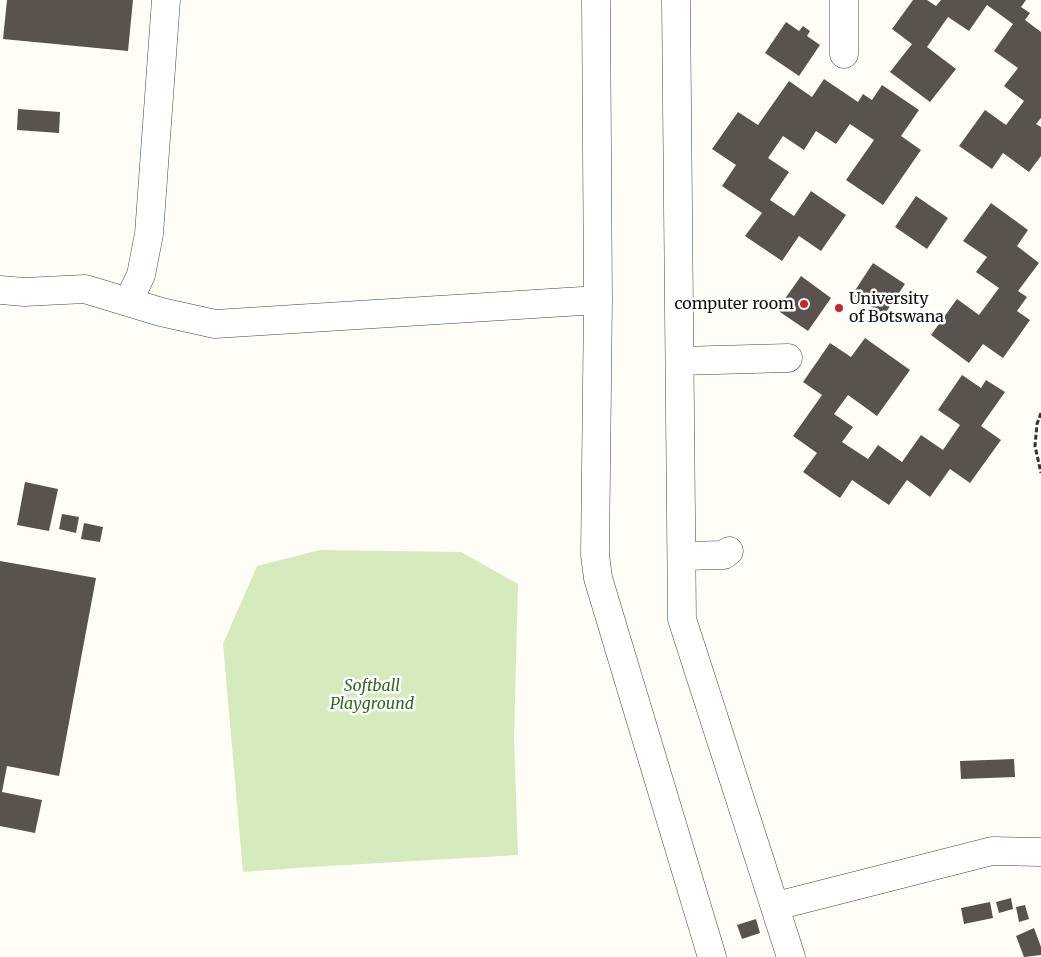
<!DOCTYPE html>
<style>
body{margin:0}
canvas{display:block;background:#fffdf5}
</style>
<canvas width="1041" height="957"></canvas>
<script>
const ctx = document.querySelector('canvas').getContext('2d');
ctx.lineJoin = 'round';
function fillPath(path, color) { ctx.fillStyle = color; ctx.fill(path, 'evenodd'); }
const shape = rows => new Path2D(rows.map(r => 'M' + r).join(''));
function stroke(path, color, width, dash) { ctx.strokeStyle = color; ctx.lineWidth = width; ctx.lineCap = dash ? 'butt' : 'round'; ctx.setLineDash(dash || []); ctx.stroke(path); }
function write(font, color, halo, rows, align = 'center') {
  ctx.font = font + ' Merriweather,serif'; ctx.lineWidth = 5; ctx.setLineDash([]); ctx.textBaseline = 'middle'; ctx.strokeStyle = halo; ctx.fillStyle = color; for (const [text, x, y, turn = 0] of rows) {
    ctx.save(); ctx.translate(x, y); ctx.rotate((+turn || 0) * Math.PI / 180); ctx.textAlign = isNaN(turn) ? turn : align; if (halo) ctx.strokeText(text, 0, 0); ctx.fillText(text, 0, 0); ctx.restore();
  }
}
const green = shape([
 [320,550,461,552,518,584,514,739,518,855,311,867,243,872,223,644,257,566]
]);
const building = shape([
 [7,0,133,0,128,51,3,39],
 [913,0,927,0,936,6,941,0,1026,0,1021,7,1030,13,1025,20,1041,32,1041,118,1036,124,1041,127,1041,156,1029,172,1003,153,992,169,959,146,985,110,1006,125,1024,101,1004,86,1018,68,994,51,1013,24,987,5,969,31,948,17,927,47,956,69,930,102,890,72,912,44,892,29],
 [786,22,799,31,803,26,810,31,807,36,820,45,799,76,765,53],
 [824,79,858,102,863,94,872,100,882,85,919,110,901,136,921,150,883,205,846,180,874,140,850,124,836,144,816,131,804,150,783,136,768,158,789,172,770,200,794,216,811,191,846,215,821,251,799,236,782,261,745,236,762,213,722,186,736,165,712,149,738,112,758,125,789,81,812,97],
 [18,109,60,112,59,133,17,130],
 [916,196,948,218,927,249,895,227],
 [991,203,1028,230,1017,246,1039,263,1018,291,1027,297,1017,311,1030,320,1003,358,983,344,969,363,931,335,957,299,979,315,999,288,976,272,987,257,963,241],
 [873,263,905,284,884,315,852,295],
 [801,276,831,298,808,331,777,310],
 [865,338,910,370,877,416,848,395,834,414,853,427,842,442,868,459,878,445,902,462,921,435,943,450,960,425,938,410,962,375,981,388,986,380,1005,392,981,426,1001,440,970,483,950,469,930,497,907,480,889,505,852,480,840,498,803,472,817,453,793,436,822,395,803,382,830,343,851,357],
 [25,482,58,489,49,531,17,525],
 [62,514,79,517,76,533,59,529],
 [84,523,103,527,100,542,81,539],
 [0,561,96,578,59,776,7,766,2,792,42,800,35,833,0,826],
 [1014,759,1015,777,961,779,960,761],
 [1011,898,1013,909,999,913,996,902],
 [990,902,993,918,964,924,961,908],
 [1025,905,1029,919,1019,922,1016,907],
 [756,919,760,933,742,939,737,925],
 [1034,928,1041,947,1041,955,1024,957,1016,936]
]);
const path = shape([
 [1041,413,1037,424,1035,446,1041,473]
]);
const minor = shape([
 [596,0,598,300,595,555,598,578,712,957],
 [676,0,682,619,791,957],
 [844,0,844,54],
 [0,290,24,292,85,289,161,312,215,324,598,300],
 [128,302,141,275,149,234,166,0],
 [680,361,788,358],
 [682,556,724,555,729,551],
 [776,906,992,851,1041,852]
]);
const markers = [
 [804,304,5,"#c4262e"],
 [839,308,5,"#c4262e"]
];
const poiNames = [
 ["University",849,299],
 ["of Botswana",849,317],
 ["computer room",794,304,"right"]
];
const parkNames = [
 ["Softball",372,686],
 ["Playground",372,704]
];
fillPath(green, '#d5ebbd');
fillPath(building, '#5a524d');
stroke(minor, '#444', 29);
stroke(path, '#333', 3, [5, 2.5]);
stroke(minor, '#fff', 28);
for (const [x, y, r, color] of markers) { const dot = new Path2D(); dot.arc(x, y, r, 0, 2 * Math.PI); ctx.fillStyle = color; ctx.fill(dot); stroke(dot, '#fff', 2); }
write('16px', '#111', '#fff', poiNames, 'left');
write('italic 16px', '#2f6b1f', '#fff', parkNames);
</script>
